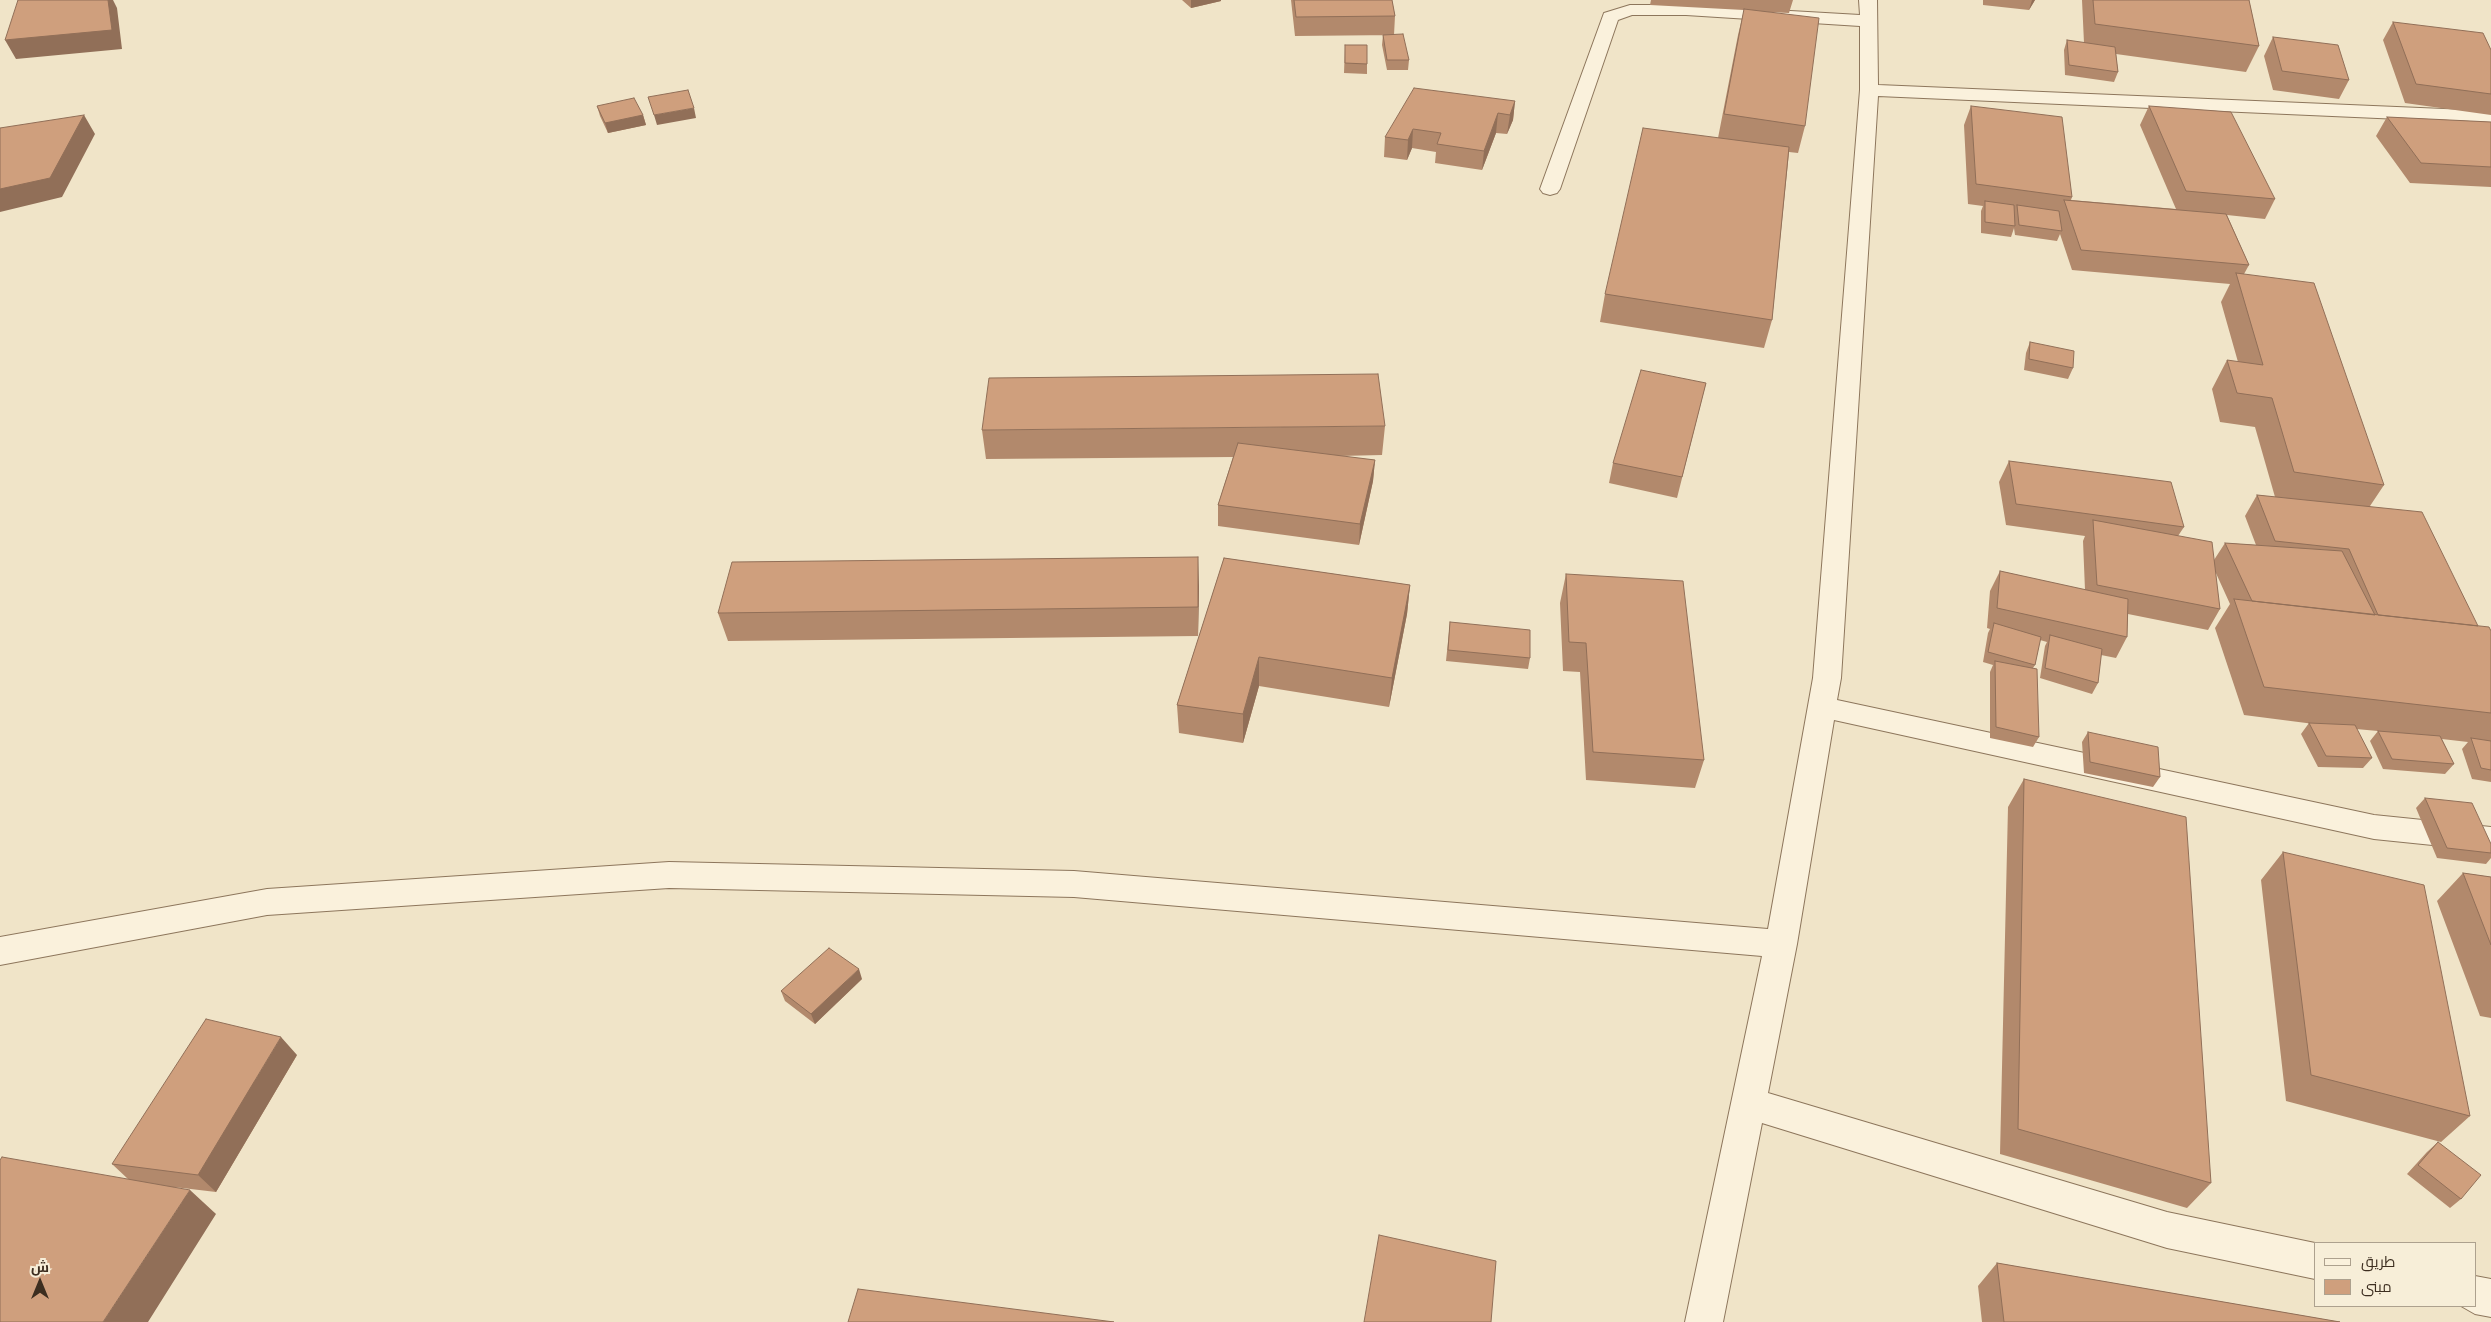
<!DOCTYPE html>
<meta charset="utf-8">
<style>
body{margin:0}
#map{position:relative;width:2491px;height:1322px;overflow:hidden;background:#f0e4c8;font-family:"PT Serif",Cairo,serif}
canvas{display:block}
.legend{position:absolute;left:2314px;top:1242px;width:162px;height:65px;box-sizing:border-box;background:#f7eed8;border:1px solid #ada18e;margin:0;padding:6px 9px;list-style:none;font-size:15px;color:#3d2e20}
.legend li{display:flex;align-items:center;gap:10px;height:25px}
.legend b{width:25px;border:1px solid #ada18e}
.north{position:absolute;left:15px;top:1257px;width:50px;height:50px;-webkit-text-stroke:4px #f7eed8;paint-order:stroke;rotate:0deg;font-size:14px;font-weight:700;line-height:20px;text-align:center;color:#3d2e20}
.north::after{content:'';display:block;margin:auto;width:18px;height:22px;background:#3d2e20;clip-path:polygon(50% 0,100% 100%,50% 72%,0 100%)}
</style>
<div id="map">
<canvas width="2491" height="1322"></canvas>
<ul class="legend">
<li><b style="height:6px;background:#faf1dc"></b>طريق</li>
<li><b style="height:14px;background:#cf9f7d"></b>مبنى</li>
</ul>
<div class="north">ش</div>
</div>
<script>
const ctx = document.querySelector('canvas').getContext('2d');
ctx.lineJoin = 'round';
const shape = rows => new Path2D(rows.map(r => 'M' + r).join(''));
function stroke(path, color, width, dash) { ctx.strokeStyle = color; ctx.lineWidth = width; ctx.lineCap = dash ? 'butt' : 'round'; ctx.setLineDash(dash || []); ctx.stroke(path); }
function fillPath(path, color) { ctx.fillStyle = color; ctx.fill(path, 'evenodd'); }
const minor = shape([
 [1859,0,1877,0,1878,85,2491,111,2491,123,1878,96,1841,678,1837,700,2374,815,2491,827,2491,851,2374,839,1834,720,1797,944,1768,1093,2167,1212,2315,1243,2315,1279,2167,1248,1762,1123,1723,1322,1685,1322,1762,956,1074,897,669,888,267,915,0,965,0,937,267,889,669,862,1074,871,1768,929,1813,678,1860,90,1860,26,1686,15,1632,15,1618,20,1560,189,1557,193,1550,195,1543,193,1540,189,1604,13,1630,5,1686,5,1860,15,1859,0],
 [2475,1276,2491,1279,2491,1317,2475,1314,2461,1306,2475,1306,2475,1276]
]);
const wall = shape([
 [1182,0,1221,0,1221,1,1191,8],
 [1291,0,1392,0,1395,16,1394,35,1295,36],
 [1651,0,1793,0,1789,13,1769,12,1805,126,1798,153,1789,152,1772,320,1764,348,1600,322,1605,294,1718,138,1738,35,1744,10,1650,5],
 [1983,0,2035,0,2029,10,1983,5],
 [2082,0,2249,0,2259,46,2246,72,2116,54,2118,72,2114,82,2065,75,2064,50,2067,40,2084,43],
 [2393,22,2491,50,2491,115,2405,103,2383,40],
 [1383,35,1409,60,1408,70,1387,70,1382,45],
 [2273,37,2349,80,2339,99,2273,90,2264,56],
 [1345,45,1367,64,1367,74,1344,73],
 [1515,101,1513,120,1507,134,1496,133,1482,170,1435,163,1436,152,1412,148,1407,160,1384,157,1385,137],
 [597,106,643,115,646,125,608,133,600,116],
 [1971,106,2072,197,2071,200,2176,209,2140,125,2149,106,2275,199,2265,219,2227,215,2249,265,2244,274,2384,485,2370,506,2478,626,2491,631,2491,782,2472,779,2462,749,2468,742,2442,739,2454,764,2445,774,2383,769,2370,741,2378,731,2356,729,2372,758,2363,768,2318,767,2301,734,2309,723,2314,724,2244,715,2215,628,2230,604,2215,571,2220,609,2208,630,2128,614,2127,637,2116,658,2101,655,2098,683,2092,694,2040,678,2045,646,2047,642,2040,640,2035,665,2033,668,2039,737,2033,747,1990,738,1990,672,1993,665,1983,662,1988,633,1990,629,1987,628,1990,591,2000,571,2085,590,2083,541,2085,536,2006,525,1999,482,2009,461,2184,527,2178,536,2214,560,2225,543,2256,545,2245,516,2257,495,2275,497,2255,427,2220,422,2212,389,2227,360,2238,362,2221,302,2230,284,2072,270,2060,234,2057,241,2015,235,2014,228,2011,237,1981,233,1981,211,1983,206,1968,204,1964,125],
 [2387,117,2491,122,2491,187,2410,183,2376,136],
 [2030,342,2073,368,2068,379,2024,370,2026,353],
 [1706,383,1677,498,1609,483,1613,463],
 [1385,426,1382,455,1339,456,1375,460,1373,481,1359,545,1218,526,1218,505,1233,457,986,459,982,430],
 [1224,558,1410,585,1407,614,1389,707,1259,686,1243,743,1179,733,1177,705],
 [1566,574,1704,760,1695,788,1586,780,1580,672,1563,671,1560,603],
 [1199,586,1198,636,728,641,718,613],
 [1450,622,1530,658,1528,669,1446,661],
 [2088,732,2160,777,2153,787,2084,773,2082,742],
 [2024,779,2211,1183,2187,1208,2000,1154,2008,807],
 [2425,798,2491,844,2491,858,2486,864,2437,858,2416,808],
 [2283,852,2470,1116,2441,1142,2286,1101,2261,880],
 [2463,873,2491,877,2491,1018,2480,1016,2437,901],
 [862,979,815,1024,785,1001,781,991],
 [297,1055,216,1192,174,1187,216,1214,128,1179,112,1164],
 [2438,1142,2461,1199,2450,1208,2407,1174,2427,1152],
 [1997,1263,2340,1322,1982,1322,1978,1286]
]);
const shadedWall = shape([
 [108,0,113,0,117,8,122,49,16,59,5,40],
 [1191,0,1221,0,1221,1,1191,8],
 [2032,0,2035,0,2029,10],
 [1515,101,1513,120,1507,134,1510,115],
 [694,108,696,118,657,125,654,115],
 [1498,113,1496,133,1482,170,1484,151],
 [84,115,95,134,62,197,0,212,0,189],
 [643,115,646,125,608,133,605,123],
 [1413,129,1412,148,1407,160,1408,140],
 [1375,460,1373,481,1359,545,1360,524],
 [1198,557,1199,586,1198,636],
 [1410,585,1407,614,1389,707,1392,678],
 [1259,657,1259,686,1243,743,1243,714],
 [859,969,862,979,815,1024,811,1014],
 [281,1037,297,1055,216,1192,198,1175],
 [190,1190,216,1214,148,1322,103,1322]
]);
const building = shape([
 [18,0,108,0,112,30,5,40,18,0],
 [1294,0,1392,0,1395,16,1296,17,1294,0],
 [2093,0,2249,0,2259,46,2095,24,2093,0],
 [1744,9,1819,18,1805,126,1724,114,1744,9],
 [2393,22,2483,33,2491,50,2491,94,2416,84,2393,22],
 [1403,34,1409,60,1387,60,1383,35,1403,34],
 [2273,37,2338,45,2349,80,2282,71,2273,37],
 [2067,40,2115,47,2118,72,2069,65,2067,40],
 [1345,45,1367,45,1367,64,1345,63,1345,45],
 [1414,88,1515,101,1510,115,1498,113,1484,151,1437,144,1441,133,1413,129,1408,140,1385,137,1414,88],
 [688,90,694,108,654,115,648,97,688,90],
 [634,98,643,115,605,123,597,106,634,98],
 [1971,106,2062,117,2072,197,1976,184,1971,106],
 [2149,106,2231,112,2275,199,2186,191,2149,106],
 [84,115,50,178,0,189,0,128,84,115],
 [2387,117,2491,122,2491,167,2421,163,2387,117],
 [1643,128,1789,147,1772,320,1605,294,1643,128],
 [2064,200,2226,214,2249,265,2081,250,2064,200],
 [1985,201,2014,205,2015,226,1985,222,1985,201],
 [2017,205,2059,211,2062,231,2019,225,2017,205],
 [2236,273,2314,283,2384,485,2294,472,2272,398,2237,393,2227,360,2263,365,2236,273],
 [2030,342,2074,351,2073,368,2029,359,2030,342],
 [1641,370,1706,383,1682,477,1613,463,1641,370],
 [1378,374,1385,426,982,430,989,378,1378,374],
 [1238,443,1375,460,1360,524,1218,505,1238,443],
 [2009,461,2171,482,2184,527,2016,504,2009,461],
 [2257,495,2422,512,2478,626,2378,615,2349,549,2275,541,2257,495],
 [2093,520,2212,542,2220,609,2097,585,2093,520],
 [2225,543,2342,551,2375,615,2252,601,2225,543],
 [1198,557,1198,607,718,613,732,562,1198,557],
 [1224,558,1410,585,1392,678,1259,657,1243,714,1177,705,1224,558],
 [2000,571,2128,599,2127,637,1997,608,2000,571],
 [1566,574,1683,581,1704,760,1593,752,1586,643,1569,642,1566,574],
 [2234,599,2489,627,2491,631,2491,713,2264,687,2234,599],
 [1450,622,1530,630,1530,658,1448,650,1450,622],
 [1994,623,2041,637,2035,665,1988,652,1994,623],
 [2050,635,2102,649,2098,683,2045,668,2050,635],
 [1995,661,2037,669,2039,737,1996,727,1995,661],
 [2309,723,2355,725,2372,758,2326,756,2309,723],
 [2378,731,2440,736,2454,764,2392,759,2378,731],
 [2088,732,2158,747,2160,777,2090,762,2088,732],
 [2471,738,2491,741,2491,770,2481,768,2471,738],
 [2024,779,2186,817,2211,1183,2018,1129,2024,779],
 [2425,798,2472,803,2491,844,2491,853,2447,848,2425,798],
 [2283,852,2424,885,2470,1116,2311,1075,2283,852],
 [2463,873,2491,877,2491,945,2463,873],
 [829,948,859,969,811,1014,781,991,829,948],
 [206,1019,281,1037,198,1175,112,1164,206,1019],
 [2438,1142,2481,1175,2461,1199,2418,1165,2438,1142],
 [2,1157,190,1190,103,1322,0,1322,0,1160,2,1157],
 [1379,1235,1496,1261,1491,1322,1364,1322,1379,1235],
 [1997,1263,2340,1322,2004,1322,1997,1263],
 [858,1289,1114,1322,848,1322,858,1289]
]);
stroke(minor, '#8d765c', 2);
fillPath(minor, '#faf1dc');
fillPath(wall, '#b2896c');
fillPath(shadedWall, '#916f58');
fillPath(building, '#cf9f7d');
stroke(building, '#916f58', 1);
</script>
